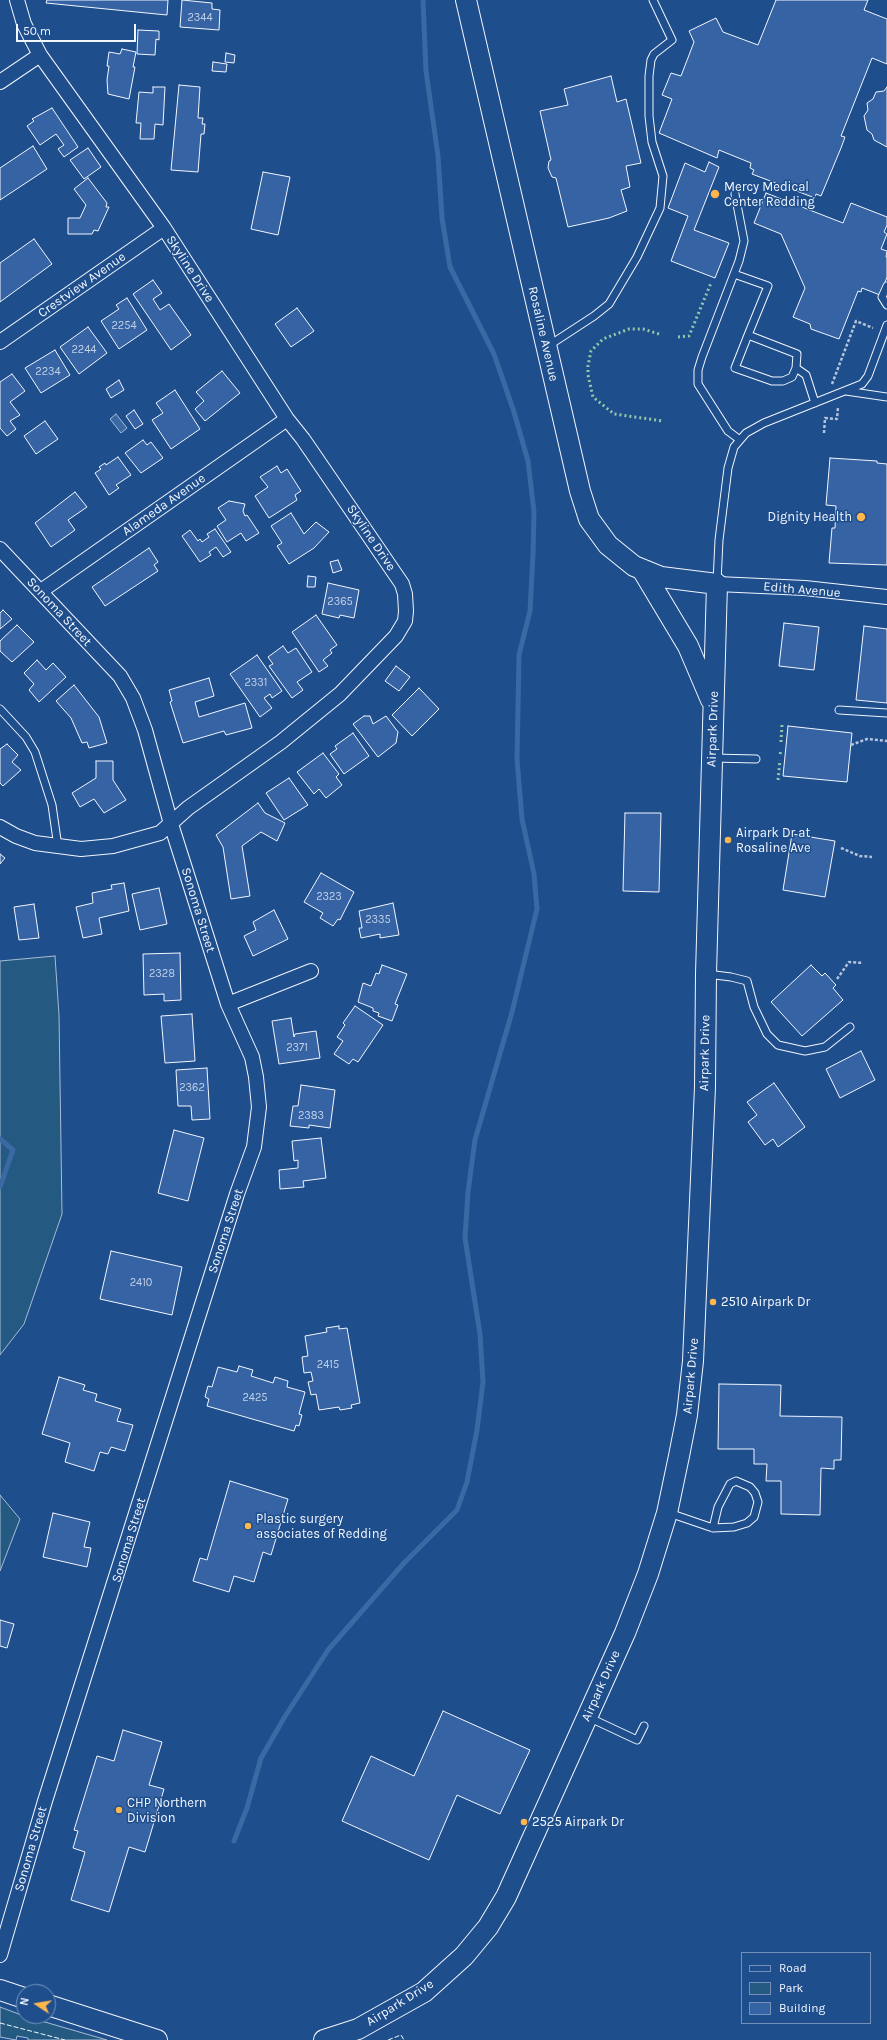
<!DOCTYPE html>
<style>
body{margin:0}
#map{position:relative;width:887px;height:2040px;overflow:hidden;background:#1f4e8c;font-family:Karla,sans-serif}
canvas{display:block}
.legend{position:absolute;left:741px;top:1952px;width:130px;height:72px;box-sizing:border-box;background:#1f4e8c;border:1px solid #7391ba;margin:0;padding:5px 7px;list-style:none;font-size:12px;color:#f2f6ff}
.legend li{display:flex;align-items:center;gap:8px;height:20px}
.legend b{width:20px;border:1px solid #7391ba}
.north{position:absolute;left:16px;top:1984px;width:40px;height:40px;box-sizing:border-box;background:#1f4e8c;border:1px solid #7391ba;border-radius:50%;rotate:282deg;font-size:11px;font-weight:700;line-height:16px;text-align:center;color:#f2f6ff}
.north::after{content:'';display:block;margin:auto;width:14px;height:18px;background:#ffb74d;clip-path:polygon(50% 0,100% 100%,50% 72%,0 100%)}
.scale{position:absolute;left:16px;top:24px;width:120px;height:18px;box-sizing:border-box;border:2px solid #f2f6ff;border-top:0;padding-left:5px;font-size:12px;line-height:14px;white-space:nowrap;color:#f2f6ff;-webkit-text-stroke:3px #1f4e8c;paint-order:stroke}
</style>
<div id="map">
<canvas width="887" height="2040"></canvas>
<ul class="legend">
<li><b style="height:5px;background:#1f4e8c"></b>Road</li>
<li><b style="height:11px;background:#245a82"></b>Park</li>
<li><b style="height:11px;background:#3563a3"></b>Building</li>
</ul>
<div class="north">N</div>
<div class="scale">50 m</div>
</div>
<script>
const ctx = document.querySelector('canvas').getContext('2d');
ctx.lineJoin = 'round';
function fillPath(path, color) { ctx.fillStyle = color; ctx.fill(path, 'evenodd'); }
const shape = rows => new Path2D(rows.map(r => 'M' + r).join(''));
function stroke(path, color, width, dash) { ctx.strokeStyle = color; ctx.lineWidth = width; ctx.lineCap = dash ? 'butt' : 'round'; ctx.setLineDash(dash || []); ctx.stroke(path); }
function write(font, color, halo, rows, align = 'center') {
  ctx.font = font + ' Karla,sans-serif'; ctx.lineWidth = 3; ctx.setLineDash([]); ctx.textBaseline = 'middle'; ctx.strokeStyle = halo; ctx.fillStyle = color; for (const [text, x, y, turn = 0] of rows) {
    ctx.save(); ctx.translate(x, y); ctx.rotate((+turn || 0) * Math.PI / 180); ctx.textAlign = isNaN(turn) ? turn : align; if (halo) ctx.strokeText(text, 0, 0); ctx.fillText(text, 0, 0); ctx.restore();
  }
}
const green = shape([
 [55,956,59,1015,62,1214,24,1324,0,1355,0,961,55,956],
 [0,1495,20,1519,0,1571,0,1495],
 [0,2007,24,2016,107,2040,28,2040,28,2038,17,2036,16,2040,0,2037,0,2007]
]);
const water = shape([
 [116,414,127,428,121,433,110,419,116,414]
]);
const stream = shape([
 [0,1139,13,1150,0,1187],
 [234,1841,247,1808,261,1758,284,1718,328,1650,404,1563,457,1510,467,1482,477,1430,483,1382,480,1334,465,1238,468,1192,475,1140,512,1012,537,909,534,874,522,819,517,759,519,655,530,611,533,555,534,512,528,461,514,412,494,354,450,267,442,218,438,156,426,71,423,0]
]);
const building = shape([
 [47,0,168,0,167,15,46,3,47,0],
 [182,0,212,3,212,9,220,10,219,30,180,27,182,0],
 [776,0,868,0,864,10,887,19,887,64,872,58,841,136,845,137,841,148,821,196,816,194,815,198,752,174,754,170,750,168,751,163,719,150,717,158,659,133,672,99,662,95,671,73,681,76,694,42,689,31,716,18,723,32,758,45,776,0],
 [138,30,159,31,159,40,156,39,155,55,137,54,138,30],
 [122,49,136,52,133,67,135,67,129,99,108,94,107,80,109,66,107,66,109,52,120,54,122,49],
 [226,53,235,55,234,63,225,62,226,53],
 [213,62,227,64,226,72,212,71,213,62],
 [611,76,617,102,626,99,641,163,626,166,630,187,621,190,627,211,609,218,568,227,556,178,552,177,548,168,549,161,551,160,540,111,568,105,564,89,611,76],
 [179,85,200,87,198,118,203,118,202,124,205,124,204,134,201,134,198,172,171,170,179,85],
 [153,87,165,87,163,125,155,124,154,139,140,139,141,123,136,123,139,92,153,93,153,87],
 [887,87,887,147,874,140,872,134,867,130,864,116,868,110,867,103,873,99,876,92,884,91,887,87],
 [52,108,78,147,64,157,58,149,64,145,56,134,40,145,27,126,34,121,32,119,52,108],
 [33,146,47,169,0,200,0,168,33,146],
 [88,148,101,167,84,179,70,160,88,148],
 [709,162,719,167,694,230,729,243,715,278,671,261,688,216,668,208,685,163,705,172,709,162],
 [263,172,290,177,278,235,251,229,263,172],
 [88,178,107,203,106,207,109,207,98,231,94,230,92,234,68,234,68,218,80,218,86,205,74,189,88,178],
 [766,193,843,223,851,203,887,217,887,225,884,232,887,234,881,249,887,251,886,257,887,257,887,277,880,295,862,288,861,292,858,291,839,339,811,329,810,324,793,317,805,288,781,234,754,223,766,193],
 [34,239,52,264,0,302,0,263,34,239],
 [153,280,162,293,153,299,160,310,169,304,191,335,171,350,133,294,153,280],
 [127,298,147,330,119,349,101,321,119,309,116,305,127,298],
 [297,308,314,331,291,347,275,324,297,308],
 [88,327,107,353,79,374,60,347,88,327],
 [55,350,70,375,41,393,25,368,55,350],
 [222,371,240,393,205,421,195,409,204,401,196,392,222,371],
 [12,374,25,391,10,402,20,415,10,421,16,429,7,436,0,428,0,382,12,374],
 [119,380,124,390,111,398,106,389,119,380],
 [175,390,200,429,171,449,152,420,163,413,156,403,175,390],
 [134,410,143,424,135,429,126,416,134,410],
 [45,421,58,439,36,454,24,436,45,421],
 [143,440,147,445,151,442,163,458,141,473,125,453,143,440],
 [118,457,131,475,116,485,119,488,109,495,95,473,101,469,99,467,105,463,106,465,118,457],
 [830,458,877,461,877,463,887,464,887,565,829,563,832,528,835,528,836,506,826,505,830,458],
 [277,466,281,473,287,469,301,491,295,495,297,500,269,518,255,496,268,487,260,477,277,466],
 [75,492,87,507,68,520,75,530,51,547,35,523,75,492],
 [229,501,245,504,243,511,245,516,247,515,259,533,246,541,241,533,227,542,217,526,226,520,218,508,229,501],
 [291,513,304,534,316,522,329,532,314,548,289,564,277,546,282,543,271,526,291,513],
 [215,529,231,552,223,557,216,547,209,552,211,555,200,562,182,536,190,530,198,541,200,539,202,542,209,537,207,534,215,529],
 [149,548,158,562,154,565,158,571,105,606,92,587,149,548],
 [338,560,342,570,333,573,330,562,338,560],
 [308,576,316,577,315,587,307,587,308,576],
 [328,583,359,590,354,618,340,615,339,618,322,614,328,583],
 [3,610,12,619,0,629,0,613,3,610],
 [316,615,337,645,330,650,332,653,323,660,328,666,319,672,292,632,316,615],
 [784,623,819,627,814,670,779,666,784,623],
 [17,625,34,642,12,662,0,651,0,641,17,625],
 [864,626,887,629,887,703,856,700,864,626],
 [283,646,288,653,296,648,312,672,297,682,303,690,292,698,269,666,273,664,268,657,283,646],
 [257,655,282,691,272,698,270,694,264,698,272,708,260,717,230,674,257,655],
 [37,660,46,670,53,663,66,677,39,702,29,690,34,684,24,673,37,660],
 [396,666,410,677,399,691,385,681,396,666],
 [209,678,214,696,195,702,199,717,245,703,252,728,226,735,224,731,183,743,170,702,172,701,169,690,209,678],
 [74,685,99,717,107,743,89,748,87,742,82,743,71,718,56,701,74,685],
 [419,688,439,709,412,736,392,715,419,688],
 [364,716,370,716,373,724,386,716,398,732,396,743,378,757,353,724,364,716],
 [788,726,852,733,847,782,783,776,788,726],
 [353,733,369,756,344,774,330,754,337,749,335,746,353,733],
 [7,744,18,755,12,762,21,770,3,786,0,783,0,749,7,744],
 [323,753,339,774,336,777,342,785,326,798,319,789,314,794,297,772,323,753],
 [96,761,113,761,113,780,126,800,104,813,94,799,80,807,72,793,96,778,96,761],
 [289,778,308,805,284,820,266,793,289,778],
 [258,803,265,813,285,823,277,841,261,832,242,846,250,896,231,899,223,847,216,835,258,803],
 [625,813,661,813,659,892,623,891,625,813],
 [792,834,835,841,825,897,783,890,792,834],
 [0,854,5,858,0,864,0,854],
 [321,873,354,892,340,920,338,919,333,926,320,918,323,913,304,902,321,873],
 [124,883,129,911,99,918,102,934,83,938,76,907,93,903,92,893,112,889,111,885,124,883],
 [159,888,167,924,140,930,132,894,159,888],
 [393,903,399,935,380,938,380,934,361,938,359,928,362,928,359,911,393,903],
 [34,904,39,938,19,940,14,907,34,904],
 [274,910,288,939,253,956,244,936,256,930,253,922,274,910],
 [180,953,181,1000,164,1001,164,994,144,995,143,954,180,953],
 [382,965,407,974,395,1004,398,1005,392,1021,378,1016,379,1013,373,1011,373,1008,358,1002,363,983,371,986,376,973,379,974,382,965],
 [811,965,822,976,825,973,836,985,833,988,843,1000,802,1036,771,1002,811,965],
 [355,1006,383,1025,358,1062,353,1059,349,1064,334,1054,343,1041,337,1037,345,1025,343,1023,355,1006],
 [192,1014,195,1061,165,1063,161,1016,192,1014],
 [291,1018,294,1037,295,1034,316,1031,320,1058,279,1064,272,1021,291,1018],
 [861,1051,875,1080,840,1098,826,1069,861,1051],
 [207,1068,210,1119,192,1120,191,1106,178,1106,176,1070,207,1068],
 [774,1083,805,1127,778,1147,773,1139,765,1145,748,1122,757,1115,747,1102,774,1083],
 [301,1085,335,1090,330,1128,309,1125,309,1128,290,1126,293,1106,298,1106,301,1085],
 [174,1130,204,1138,188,1201,158,1193,174,1130],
 [321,1138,326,1178,303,1181,304,1187,280,1189,279,1170,298,1168,298,1160,294,1161,292,1141,321,1138],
 [111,1251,182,1267,172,1315,100,1299,111,1251],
 [339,1326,339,1329,347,1328,360,1403,351,1405,352,1408,340,1410,339,1407,319,1410,316,1394,311,1395,308,1382,313,1381,311,1372,304,1373,302,1357,308,1356,305,1336,327,1332,326,1328,339,1326],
 [239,1366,253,1370,251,1376,273,1383,275,1377,288,1381,287,1387,305,1392,299,1414,302,1415,299,1426,296,1425,294,1431,207,1406,209,1399,205,1397,208,1386,212,1387,218,1367,237,1372,239,1366],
 [59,1377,85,1385,83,1390,97,1394,95,1401,121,1409,117,1421,133,1425,125,1451,111,1447,108,1454,100,1452,94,1471,65,1462,70,1443,42,1434,59,1377],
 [719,1384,781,1385,780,1416,842,1417,841,1460,834,1460,834,1469,821,1468,820,1515,781,1514,781,1481,766,1481,767,1464,754,1464,754,1449,718,1449,719,1384],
 [230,1481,288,1499,271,1555,263,1552,254,1582,234,1576,229,1592,193,1581,200,1558,207,1560,230,1481],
 [53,1513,90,1522,84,1547,91,1548,87,1567,43,1557,53,1513],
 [0,1620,14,1624,7,1648,0,1646,0,1620],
 [443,1711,530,1750,500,1814,457,1795,429,1860,342,1821,371,1756,414,1776,443,1711],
 [123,1730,162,1742,149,1785,164,1789,145,1852,129,1847,109,1912,71,1900,85,1852,73,1848,78,1831,74,1830,97,1756,114,1761,123,1730]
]);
const path = shape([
 [832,384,856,321,873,328],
 [824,433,825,418,837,419,838,407],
 [851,745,867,739,887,741],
 [841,848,860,856,872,857],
 [837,979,849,962,863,963]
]);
const lane = shape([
 [735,194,744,241,739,261,702,357,698,370,698,384,728,431,740,440],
 [734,274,768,286,748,335,735,368,772,381,783,381,792,377,796,368,797,354,748,335],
 [887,286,882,297,887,305],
 [548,346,594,316,609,304,637,257,660,208,663,176,652,142,649,116,649,76,651,60,654,54,672,40,653,0],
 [796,368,806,375,815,403],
 [846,391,887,397],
 [717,582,719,540,728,468,734,447,746,433,764,423,862,384,868,376,887,325],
 [0,709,26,737,35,752,52,805,58,847],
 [839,710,887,713],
 [712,758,756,759],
 [707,974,731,977,747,981,754,1007,767,1034,778,1045,805,1051,825,1047,850,1027],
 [669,1513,713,1528,718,1507,730,1484,736,1481,750,1487,755,1493,758,1502,754,1517,747,1523,734,1527,713,1528],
 [588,1717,637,1740,644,1726]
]);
const street = shape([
 [0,82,40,55],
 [0,342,164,228],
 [0,549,120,676,133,698,145,730,171,824,228,1004,252,1057,256,1077,259,1107,254,1147,237,1194,45,1801,0,1955],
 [717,584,805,588,887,597],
 [41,591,287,419],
 [0,827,16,836,35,843,81,849,113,846,160,833,188,808,281,742,340,694,396,636,405,621,406,611,405,594,402,584,303,439,287,419,164,228,40,55,24,24,17,0],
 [228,1004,311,971]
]);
const secondary = shape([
 [643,571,688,646,711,700],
 [0,1990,24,1998],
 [48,2005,157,2040],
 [324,2040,358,2029,424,1992,464,1956,488,1927,506,1897,625,1633,648,1574,667,1513,679,1456,687,1415,693,1361,705,1087,706,974,717,584,661,577,634,566,608,545,589,519,580,491,466,0]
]);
const hedge = shape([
 [659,334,643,329,629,329,603,339,591,351,588,366,588,375,593,397,614,414,663,421],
 [678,337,689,336,711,283],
 [781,742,782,725],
 [780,754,781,751],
 [778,780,780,760]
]);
const fence = shape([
 [0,2023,65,2040],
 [388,2040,401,2035,404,2040]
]);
const markers = [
 [715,194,5,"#ffb74d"],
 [861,517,5,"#ffb74d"],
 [728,840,4,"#ffb74d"],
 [713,1302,4,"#ffb74d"],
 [248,1526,4,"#ffb74d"],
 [119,1810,4,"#ffb74d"],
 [524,1822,4,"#ffb74d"]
];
const numberNames = [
 ["2344",200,18],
 ["2254",124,326],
 ["2244",84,350],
 ["2234",48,372],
 ["2365",340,602],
 ["2331",256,683],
 ["2323",329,897],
 ["2335",378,920],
 ["2328",162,974],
 ["2371",297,1048],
 ["2362",192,1088],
 ["2383",311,1116],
 ["2410",141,1283],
 ["2415",328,1365],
 ["2425",255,1398]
];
const poiNames = [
 ["Mercy Medical",724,187],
 ["Center Redding",724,202],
 ["Dignity Health",852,517,"right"],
 ["Airpark Dr at",736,833],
 ["Rosaline Ave",736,848],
 ["2510 Airpark Dr",721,1302],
 ["Plastic surgery",256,1519],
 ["associates of Redding",256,1534],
 ["CHP Northern",127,1803],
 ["Division",127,1818],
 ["2525 Airpark Dr",532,1822]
];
const streetNames = [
 ["Skyline Drive",190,269,57],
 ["Crestview Avenue",82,285,-35],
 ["Rosaline Avenue",543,334,77],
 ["Alameda Avenue",164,505,-35],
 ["Skyline Drive",371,538,56],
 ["Edith Avenue",802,590,5],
 ["Sonoma Street",59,612,47],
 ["Airpark Drive",713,729,-88],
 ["Sonoma Street",198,910,73],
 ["Airpark Drive",705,1053,-89],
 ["Sonoma Street",226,1231,-72],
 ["Airpark Drive",691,1376,-85],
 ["Sonoma Street",129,1540,-73],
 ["Airpark Drive",601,1686,-66],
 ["Sonoma Street",31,1849,-74],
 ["Airpark Drive",400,2003,-32]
];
fillPath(green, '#245a82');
stroke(green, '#a8bbd7', 1);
fillPath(water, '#3b69a3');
stroke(water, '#a8bbd7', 1);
stroke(stream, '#3b69a3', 5);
fillPath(building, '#3563a3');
stroke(building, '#f2f6ff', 1);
stroke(lane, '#f2f6ff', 9);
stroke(street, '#f2f6ff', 16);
stroke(secondary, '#f2f6ff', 22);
stroke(path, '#b3c4dc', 2.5, [3, 2]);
stroke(lane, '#1f4e8c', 7);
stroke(street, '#1f4e8c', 14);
stroke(secondary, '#1f4e8c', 20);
stroke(hedge, '#97c8a6', 3, [2, 3]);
stroke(fence, '#f2f6ff', 1, [5, 2]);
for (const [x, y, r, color] of markers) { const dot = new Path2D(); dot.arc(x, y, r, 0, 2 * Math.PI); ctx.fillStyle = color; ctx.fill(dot); stroke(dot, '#1f4e8c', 1.5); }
write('11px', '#c3d1e8', null, numberNames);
write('13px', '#f2f6ff', '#1f4e8c', poiNames, 'left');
write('13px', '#f2f6ff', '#1f4e8c', streetNames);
</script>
